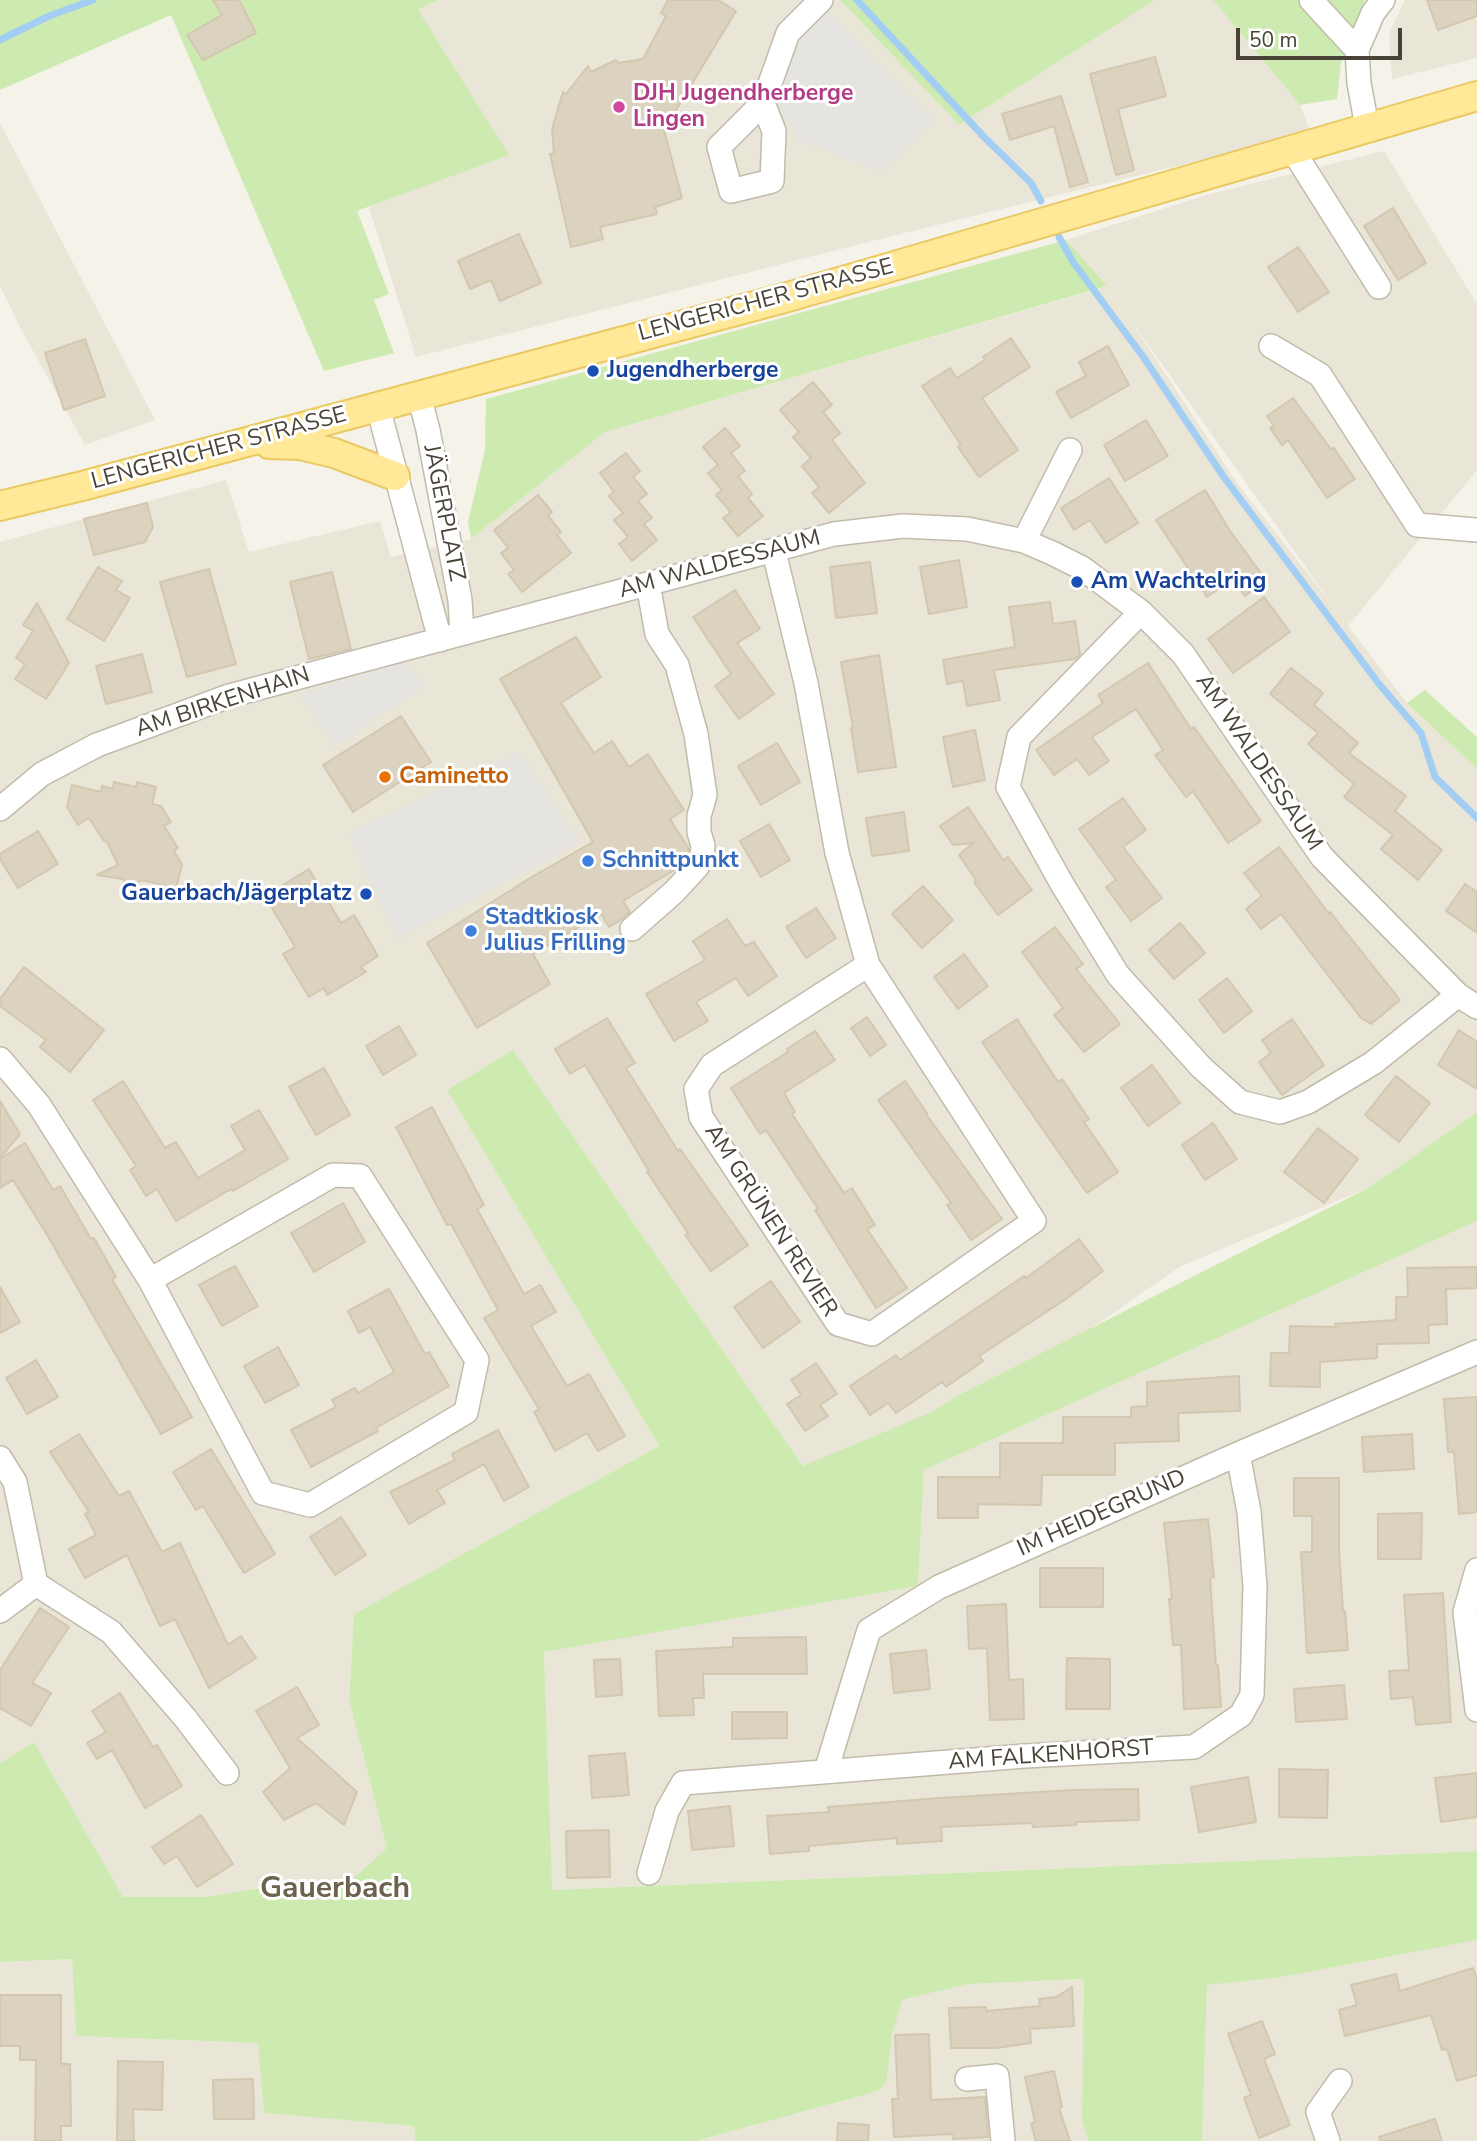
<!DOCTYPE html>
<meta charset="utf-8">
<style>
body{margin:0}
#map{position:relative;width:1477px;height:2141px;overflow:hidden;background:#f5f2e9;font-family:"Nunito Sans",sans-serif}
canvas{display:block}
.scale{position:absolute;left:1236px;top:28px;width:166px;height:32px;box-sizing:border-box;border:4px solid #494337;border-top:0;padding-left:9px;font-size:21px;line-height:24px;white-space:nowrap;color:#494337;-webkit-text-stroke:5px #fff;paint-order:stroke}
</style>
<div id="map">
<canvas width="1477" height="2141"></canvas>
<div class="scale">50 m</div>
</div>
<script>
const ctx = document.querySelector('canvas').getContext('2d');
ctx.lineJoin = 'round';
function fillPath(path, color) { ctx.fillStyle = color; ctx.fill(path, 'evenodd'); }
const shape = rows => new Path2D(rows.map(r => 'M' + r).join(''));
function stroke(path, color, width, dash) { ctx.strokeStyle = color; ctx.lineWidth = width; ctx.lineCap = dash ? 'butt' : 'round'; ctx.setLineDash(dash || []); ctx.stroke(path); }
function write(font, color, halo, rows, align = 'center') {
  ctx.font = font + ' "Nunito Sans",sans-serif'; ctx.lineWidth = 6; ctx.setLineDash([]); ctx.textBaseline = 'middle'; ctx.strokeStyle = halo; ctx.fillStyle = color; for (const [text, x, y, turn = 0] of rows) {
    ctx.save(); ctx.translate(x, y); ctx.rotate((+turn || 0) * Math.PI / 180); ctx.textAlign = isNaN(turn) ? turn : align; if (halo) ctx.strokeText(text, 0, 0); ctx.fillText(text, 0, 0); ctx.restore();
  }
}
const residential = shape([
 [438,0,840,0,959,125,1155,0,1213,0,1300,105,1311,133,888,237,416,357,369,207,409,191,418,10],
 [1405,0,1477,0,1477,58,1392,79,1389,33],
 [0,123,155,420,85,445,21,329,0,286],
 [1384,151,1477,304,1477,470,1348,626,1407,703,1477,769,1477,1112,1368,1188,1181,1266,923,1445,803,1466,513,1050,447,1090,659,1446,354,1614,349,1700,387,1849,332,1898,290,1883,206,1897,123,1897,34,1742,0,1763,0,542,226,480,249,552,380,521,391,557,471,539,605,432,1106,287,1066,240,1206,195],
 [1125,312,1334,607,1237,483],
 [1477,1221,1477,1851,551,1890,544,1651,918,1586,924,1470],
 [1477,1940,1477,2141,1202,2141,1207,1985,1276,1978],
 [72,1959,76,2036,259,2043,264,2113,414,2126,415,2141,0,2141,0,1962],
 [1085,1979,1082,2120,1088,2141,696,2141,878,2091,901,2000,968,1984]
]);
const green = shape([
 [0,0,438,0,418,10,509,155,357,211,389,294,374,300,394,353,324,371,171,15,0,90],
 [840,0,1155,0,959,125],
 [1213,0,1365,0,1341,63,1337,99,1300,105],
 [1066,240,1107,286,605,432,471,539,468,522,485,450,486,399],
 [1425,690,1477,737,1477,769,1407,703],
 [513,1050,803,1466,932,1412,957,1396,1368,1188,1477,1112,1477,1221,924,1470,918,1586,544,1652,552,1890,1477,1851,1477,1940,1276,1978,1207,1985,1202,2141,1088,2141,1082,2120,1084,1979,968,1984,902,2000,892,2035,886,2083,878,2091,696,2141,415,2141,414,2126,264,2113,258,2043,76,2036,72,1959,0,1962,0,1763,34,1742,123,1897,206,1897,290,1883,332,1898,387,1848,349,1700,354,1614,659,1446,447,1090]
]);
const parking = shape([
 [824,7,935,121,882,171,800,141,774,103,796,32],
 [403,662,426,686,333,746,300,694],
 [520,751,579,841,397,940,348,834]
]);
const stream = shape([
 [857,0,984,137,1031,183,1041,201],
 [0,40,49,16,93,0],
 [1059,237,1073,262,1144,358,1223,476,1379,684,1421,733,1435,777,1477,818]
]);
const building = shape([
 [213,0,239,0,256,33,203,60,187,35,222,15,213,0],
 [668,0,718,0,736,11,664,130,682,198,655,207,657,214,600,227,603,239,571,247,550,154,554,153,552,129,563,92,566,94,588,66,591,72,616,60,618,63,643,59,666,16,661,13,668,0],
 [1427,0,1477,0,1477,16,1438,30,1427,0],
 [1155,57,1166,96,1118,109,1134,170,1116,175,1090,74,1155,57],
 [1061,96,1088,182,1070,187,1054,126,1010,140,1002,114,1061,96],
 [1393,208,1426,263,1398,280,1364,226,1393,208],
 [519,234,541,283,500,301,491,280,470,289,458,261,519,234],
 [1298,247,1329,292,1298,312,1268,267,1298,247],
 [1011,338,1030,367,982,398,1018,450,979,477,958,447,961,445,922,386,950,368,957,378,985,360,983,357,1011,338],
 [85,339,105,396,64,410,45,353,85,339],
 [1108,346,1129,385,1071,418,1056,392,1086,376,1079,362,1108,346],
 [813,382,832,405,823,412,840,433,832,440,865,483,829,513,812,493,819,487,802,466,811,458,793,437,799,432,780,410,813,382],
 [1293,398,1331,449,1334,448,1355,479,1327,498,1288,440,1282,445,1270,428,1274,426,1267,416,1293,398],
 [1146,420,1168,456,1125,481,1104,445,1146,420],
 [725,428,740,446,731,453,745,471,738,476,752,494,748,498,763,516,738,536,723,518,731,512,716,495,722,490,708,473,718,465,703,447,725,428],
 [626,453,640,471,633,477,647,494,638,501,652,518,644,524,657,540,632,561,619,544,628,537,614,520,623,513,609,496,614,492,600,473,626,453],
 [1109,478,1138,523,1106,543,1090,520,1074,530,1061,508,1109,478],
 [1205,490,1230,531,1266,580,1245,596,1232,579,1207,597,1156,520,1205,490],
 [538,495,552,512,548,516,561,532,557,535,571,553,522,592,508,574,514,570,501,553,508,548,494,530,538,495],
 [147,503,153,527,145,542,94,555,84,519,147,503],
 [959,560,967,607,929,614,920,567,959,560],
 [870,562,877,613,836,618,830,567,870,562],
 [98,567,122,581,116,590,130,598,104,641,67,619,98,567],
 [209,569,236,664,187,677,160,582,209,569],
 [332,572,351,649,309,659,290,582,332,572],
 [735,590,760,629,737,643,774,694,739,719,715,686,731,674,693,617,735,590],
 [1264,597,1290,632,1233,673,1208,639,1264,597],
 [1050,602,1053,624,1075,621,1080,654,1075,659,994,670,1000,700,967,706,963,681,947,684,943,660,1015,647,1009,607,1050,602],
 [37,603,69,663,46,699,15,679,25,664,16,658,33,631,23,625,37,603],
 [576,637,601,677,561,703,594,753,612,741,629,767,648,754,684,810,670,819,689,849,688,852,676,869,623,901,630,912,622,919,609,927,601,914,533,954,550,984,477,1028,427,943,530,878,593,842,500,679,576,637],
 [142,654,152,692,106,704,96,666,142,654],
 [879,655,896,767,858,772,851,728,853,728,841,662,879,655],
 [1148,663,1191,729,1194,727,1261,821,1228,843,1193,791,1186,797,1155,755,1163,750,1136,709,1092,737,1109,761,1089,775,1077,759,1054,775,1036,750,1103,703,1098,695,1148,663],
 [1291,668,1323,693,1314,705,1358,743,1349,753,1406,796,1395,811,1442,850,1418,880,1381,849,1393,835,1344,797,1354,784,1308,744,1318,733,1270,694,1291,668],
 [401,716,431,762,353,812,323,765,401,716],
 [975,730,985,780,953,787,943,737,975,730],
 [777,743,800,782,761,805,738,766,777,743],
 [114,782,136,787,137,782,156,787,152,804,161,806,171,822,164,826,178,848,174,851,182,865,176,888,142,880,129,888,123,879,97,875,118,865,107,842,104,841,89,818,78,825,67,807,72,785,101,792,102,786,113,789,114,782],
 [1123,798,1146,830,1123,847,1162,898,1131,921,1106,887,1116,880,1079,829,1123,798],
 [968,807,1003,860,1008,857,1032,890,998,915,974,882,976,880,959,855,973,843,953,845,940,826,968,807],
 [904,812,909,851,872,856,866,818,904,812],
 [769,824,790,860,761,877,740,841,769,824],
 [38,831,58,864,18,888,0,859,0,854,38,831],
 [1279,847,1329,914,1330,912,1400,1000,1371,1024,1361,1018,1281,914,1261,929,1246,909,1262,896,1244,873,1279,847],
 [309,869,341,923,354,915,378,956,361,967,366,972,327,995,324,988,309,997,283,954,295,947,265,896,309,869],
 [1465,884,1477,892,1477,933,1446,911,1465,884],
 [923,886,953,920,922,948,892,914,923,886],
 [816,908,836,938,806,958,786,927,816,908],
 [727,919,745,946,754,942,777,976,748,996,736,978,696,1002,708,1021,674,1041,646,994,705,960,693,941,727,919],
 [1180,923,1205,953,1174,979,1149,950,1180,923],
 [1055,927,1083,964,1076,969,1120,1024,1084,1052,1054,1015,1063,1008,1022,952,1055,927],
 [964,954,988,986,958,1009,934,977,964,954],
 [24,967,104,1030,70,1072,40,1047,46,1040,0,1006,0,999,24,967],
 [1227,978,1252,1011,1224,1033,1199,1000,1227,978],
 [867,1017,886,1045,870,1056,851,1028,867,1017],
 [607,1018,635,1063,626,1068,678,1151,680,1149,748,1245,711,1271,685,1235,688,1233,647,1172,649,1171,585,1065,570,1074,555,1049,607,1018],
 [1017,1019,1058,1082,1062,1079,1089,1119,1084,1122,1118,1172,1087,1193,982,1042,1017,1019],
 [1292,1019,1324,1065,1282,1095,1259,1062,1271,1053,1262,1040,1292,1019],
 [399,1026,416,1055,383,1075,366,1046,399,1026],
 [1459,1030,1477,1042,1477,1089,1438,1065,1459,1030],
 [815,1031,835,1060,784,1093,795,1112,792,1114,844,1193,852,1188,875,1225,867,1229,907,1288,876,1308,815,1210,818,1209,766,1130,760,1134,731,1088,788,1052,787,1049,815,1031],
 [1152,1065,1180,1103,1148,1126,1121,1088,1152,1065],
 [324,1068,350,1115,316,1135,289,1087,324,1068],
 [1396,1076,1430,1103,1399,1142,1365,1115,1396,1076],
 [123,1081,165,1148,176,1142,198,1178,245,1150,231,1126,259,1110,288,1159,233,1191,231,1189,176,1221,157,1189,146,1196,130,1170,136,1166,93,1100,123,1081],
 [905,1081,927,1113,926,1114,1002,1219,971,1240,947,1205,951,1203,878,1100,905,1081],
 [0,1101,20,1134,0,1158,0,1101],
 [432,1107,484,1205,477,1209,524,1294,540,1285,556,1312,531,1326,567,1386,589,1374,625,1436,598,1451,587,1433,555,1451,534,1412,539,1409,484,1318,498,1310,451,1224,447,1225,396,1127,432,1107],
 [1213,1123,1237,1159,1205,1180,1182,1145,1213,1123],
 [1318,1128,1358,1159,1324,1203,1284,1172,1318,1128],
 [25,1143,53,1190,60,1186,91,1239,94,1238,116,1277,112,1279,192,1417,161,1434,49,1238,13,1180,0,1188,0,1159,25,1143],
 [343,1203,365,1242,314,1272,291,1233,343,1203],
 [1079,1239,1103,1271,1066,1299,979,1356,983,1361,946,1387,942,1382,896,1413,888,1403,870,1415,850,1386,896,1355,900,1360,1024,1276,1026,1278,1079,1239],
 [235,1266,258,1306,222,1326,199,1285,235,1266],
 [1477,1267,1477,1288,1446,1289,1447,1324,1428,1325,1429,1343,1377,1344,1377,1358,1320,1362,1320,1387,1270,1386,1271,1353,1289,1353,1290,1326,1336,1327,1335,1324,1396,1320,1396,1297,1408,1297,1407,1268,1477,1267],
 [771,1281,800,1322,763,1348,734,1307,771,1281],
 [0,1287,20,1322,0,1333,0,1287],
 [389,1289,425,1354,429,1352,449,1386,376,1428,378,1431,311,1467,291,1430,336,1407,332,1400,355,1388,358,1393,394,1372,370,1327,359,1333,348,1311,389,1289],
 [278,1347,299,1385,265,1403,244,1366,278,1347],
 [36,1360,58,1397,27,1414,6,1378,36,1360],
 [816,1363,837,1394,820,1405,828,1416,805,1431,787,1404,801,1395,791,1380,816,1363],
 [1239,1376,1240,1411,1178,1413,1179,1441,1115,1443,1115,1475,1042,1475,1041,1505,978,1504,978,1518,938,1518,938,1477,1000,1477,1000,1443,1063,1443,1063,1417,1131,1417,1131,1407,1147,1406,1147,1382,1239,1376],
 [1477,1397,1477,1512,1459,1514,1454,1452,1448,1452,1444,1399,1477,1397],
 [498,1430,529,1487,504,1501,484,1464,437,1490,445,1503,409,1524,390,1492,455,1460,452,1454,498,1430],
 [79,1434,119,1496,129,1491,162,1552,180,1543,228,1645,241,1636,256,1658,209,1688,175,1619,160,1626,127,1555,85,1578,69,1549,96,1535,85,1514,89,1512,50,1452,79,1434],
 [1412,1434,1414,1469,1364,1472,1362,1437,1412,1434],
 [211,1449,275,1554,244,1573,203,1506,196,1510,173,1472,211,1449],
 [1294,1478,1339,1478,1339,1551,1343,1611,1345,1611,1348,1650,1307,1653,1301,1552,1312,1552,1312,1516,1294,1516,1294,1478],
 [1422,1513,1421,1559,1378,1559,1378,1514,1422,1513],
 [341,1517,366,1555,335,1575,310,1537,341,1517],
 [1208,1519,1214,1577,1210,1578,1216,1666,1218,1665,1221,1707,1184,1709,1181,1645,1173,1645,1169,1599,1172,1599,1164,1523,1208,1519],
 [1040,1568,1103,1568,1103,1607,1040,1607,1040,1568],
 [1443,1593,1451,1722,1416,1725,1413,1697,1391,1699,1389,1671,1409,1670,1404,1595,1443,1593],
 [1006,1604,1009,1680,1023,1679,1024,1719,990,1720,987,1648,969,1649,967,1606,1006,1604],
 [40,1608,69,1627,32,1683,51,1693,31,1726,0,1708,0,1670,40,1608],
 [806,1637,807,1674,703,1674,704,1698,693,1698,694,1715,659,1716,656,1651,733,1647,733,1638,806,1637],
 [926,1650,930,1689,894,1693,890,1654,926,1650],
 [1067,1658,1110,1659,1110,1709,1066,1709,1067,1658],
 [620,1659,622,1695,596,1697,594,1660,620,1659],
 [1344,1685,1347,1719,1296,1722,1294,1689,1344,1685],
 [297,1687,319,1725,297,1738,357,1792,344,1825,316,1803,284,1820,263,1792,290,1768,256,1711,297,1687],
 [120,1693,153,1747,157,1745,182,1786,145,1808,112,1750,97,1759,87,1743,106,1732,92,1711,120,1693],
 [732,1712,787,1712,787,1738,732,1739,732,1712],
 [625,1753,629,1795,592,1798,589,1756,625,1753],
 [1279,1769,1328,1770,1327,1818,1279,1817,1279,1769],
 [1477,1773,1477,1817,1441,1822,1435,1778,1477,1773],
 [1248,1777,1256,1822,1199,1832,1191,1787,1248,1777],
 [1138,1789,1139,1820,1076,1822,1076,1825,1033,1827,1032,1823,941,1827,942,1841,897,1844,897,1838,809,1846,809,1851,770,1854,767,1816,829,1812,828,1807,939,1798,1074,1790,1138,1789],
 [730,1806,734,1846,692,1850,688,1811,730,1806],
 [201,1815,233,1864,197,1887,177,1856,164,1864,152,1847,201,1815],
 [609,1830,610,1877,567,1878,566,1831,609,1830],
 [1473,1968,1477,1979,1477,2075,1457,2081,1447,2049,1442,2050,1431,2015,1345,2036,1339,2010,1357,2005,1351,1985,1396,1974,1400,1991,1473,1968],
 [1072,1987,1074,2026,1030,2029,1031,2043,996,2048,951,2048,949,2008,986,2007,986,2011,1040,2006,1039,1999,1056,1997,1072,1987],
 [0,1995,61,1995,61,2064,70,2064,71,2126,61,2126,61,2141,35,2141,36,2060,20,2060,20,2046,0,2046,0,1995],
 [1262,2021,1275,2054,1264,2059,1290,2125,1259,2138,1244,2098,1251,2095,1228,2034,1262,2021],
 [929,2034,931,2100,985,2097,988,2137,953,2139,952,2134,894,2137,892,2099,898,2099,895,2035,929,2034],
 [118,2061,163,2062,162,2110,133,2109,134,2141,117,2141,118,2061],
 [1054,2071,1062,2107,1059,2108,1070,2141,1036,2141,1031,2124,1035,2122,1025,2077,1054,2071],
 [253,2079,254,2119,214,2119,213,2080,253,2079],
 [1435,2119,1442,2141,1380,2141,1379,2137,1435,2119],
 [838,2123,869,2125,868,2141,837,2141,838,2123]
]);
const minor = shape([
 [1311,0,1357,50],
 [763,103,774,131,772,181,731,191,719,147,763,103,788,33,821,0],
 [1367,127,1359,83,1357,50,1373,13,1383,0],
 [1292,149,1379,287],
 [1271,346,1320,375,1417,525,1477,530],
 [419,395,428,430,460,600,462,633],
 [378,407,440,640],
 [1024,541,1070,450],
 [774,552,806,683,837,853,868,965,1034,1221,872,1334,838,1324,701,1117,696,1089,712,1065,868,965],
 [1141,612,1019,737,1008,787,1062,884,1118,975,1201,1067,1240,1102,1280,1112,1308,1102,1373,1063,1458,995],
 [0,809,42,774,97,745,229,696,834,534,903,526,967,529,1024,541,1052,553,1082,568,1141,612,1183,654,1322,857,1458,995,1477,1007],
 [632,929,674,892,697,867,702,856,703,846,699,832,699,816,705,795,696,734,677,665,657,634,648,584],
 [0,1059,39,1105,150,1280,263,1493,310,1505,466,1412,477,1360,360,1176,333,1175,150,1280],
 [0,1458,15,1482,36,1584],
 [1477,1570,1465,1612,1477,1710],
 [36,1584,111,1632,186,1719,227,1773],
 [0,1611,36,1584],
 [826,1771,869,1630,939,1587,1238,1454,1477,1352],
 [649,1873,667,1811,683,1783,1025,1756,1194,1747,1241,1715,1252,1695,1255,1586,1249,1512,1238,1454],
 [967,2079,997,2076,1003,2141],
 [1328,2141,1318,2112,1340,2081]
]);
const major = shape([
 [269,444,300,445,334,453,395,476],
 [0,506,86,485,788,297,1477,96]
]);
const markers = [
 [619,107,7,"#d1479c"],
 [593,371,7,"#1a4fb4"],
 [1077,582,7,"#1a4fb4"],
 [385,777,7,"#e8710a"],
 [588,861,7,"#3f7fe0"],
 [366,894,7,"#1a4fb4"],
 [471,931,7,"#3f7fe0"]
];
const hotelNames = [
 ["DJH Jugendherberge",633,94],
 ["Lingen",633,120]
];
const streetNames = [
 ["LENGERICHER STRASSE",766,301,-15],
 ["LENGERICHER STRASSE",219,449,-15],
 ["JÄGERPLATZ",443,513,79],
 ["AM WALDESSAUM",720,565,-15],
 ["AM BIRKENHAIN",223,703,-18],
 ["AM WALDESSAUM",1258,763,56],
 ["AM GRÜNEN REVIER",770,1221,57],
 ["IM HEIDEGRUND",1102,1514,-24],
 ["AM FALKENHORST",1051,1756,-4]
];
const transitNames = [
 ["Jugendherberge",607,371],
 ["Am Wachtelring",1091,582],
 ["Gauerbach/Jägerplatz",352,894,"right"]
];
const foodNames = [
 ["Caminetto",399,777]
];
const shopNames = [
 ["Schnittpunkt",602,861],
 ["Stadtkiosk",485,918],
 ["Julius Frilling",485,944]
];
const districtNames = [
 ["Gauerbach",335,1890]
];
fillPath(residential, '#e9e5d7');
fillPath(green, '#cdebb0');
fillPath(parking, '#e6e4e1');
stroke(stream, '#a3cef4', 7);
fillPath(building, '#dbd2c0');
stroke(building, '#d3c7b0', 2);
stroke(minor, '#c1bbab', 26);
stroke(major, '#eac962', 32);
stroke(minor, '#fff', 23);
stroke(major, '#ffe898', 28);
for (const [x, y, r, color] of markers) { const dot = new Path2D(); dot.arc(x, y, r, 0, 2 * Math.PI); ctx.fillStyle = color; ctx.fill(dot); stroke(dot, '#fff', 2.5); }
write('bold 23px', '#b23c85', '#fff', hotelNames, 'left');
write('23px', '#494337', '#fff', streetNames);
write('bold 23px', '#164399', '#fff', transitNames, 'left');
write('bold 23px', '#c56008', '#fff', foodNames, 'left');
write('bold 23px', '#366cbe', '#fff', shopNames, 'left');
write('bold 30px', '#6d624d', '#fff', districtNames);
</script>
